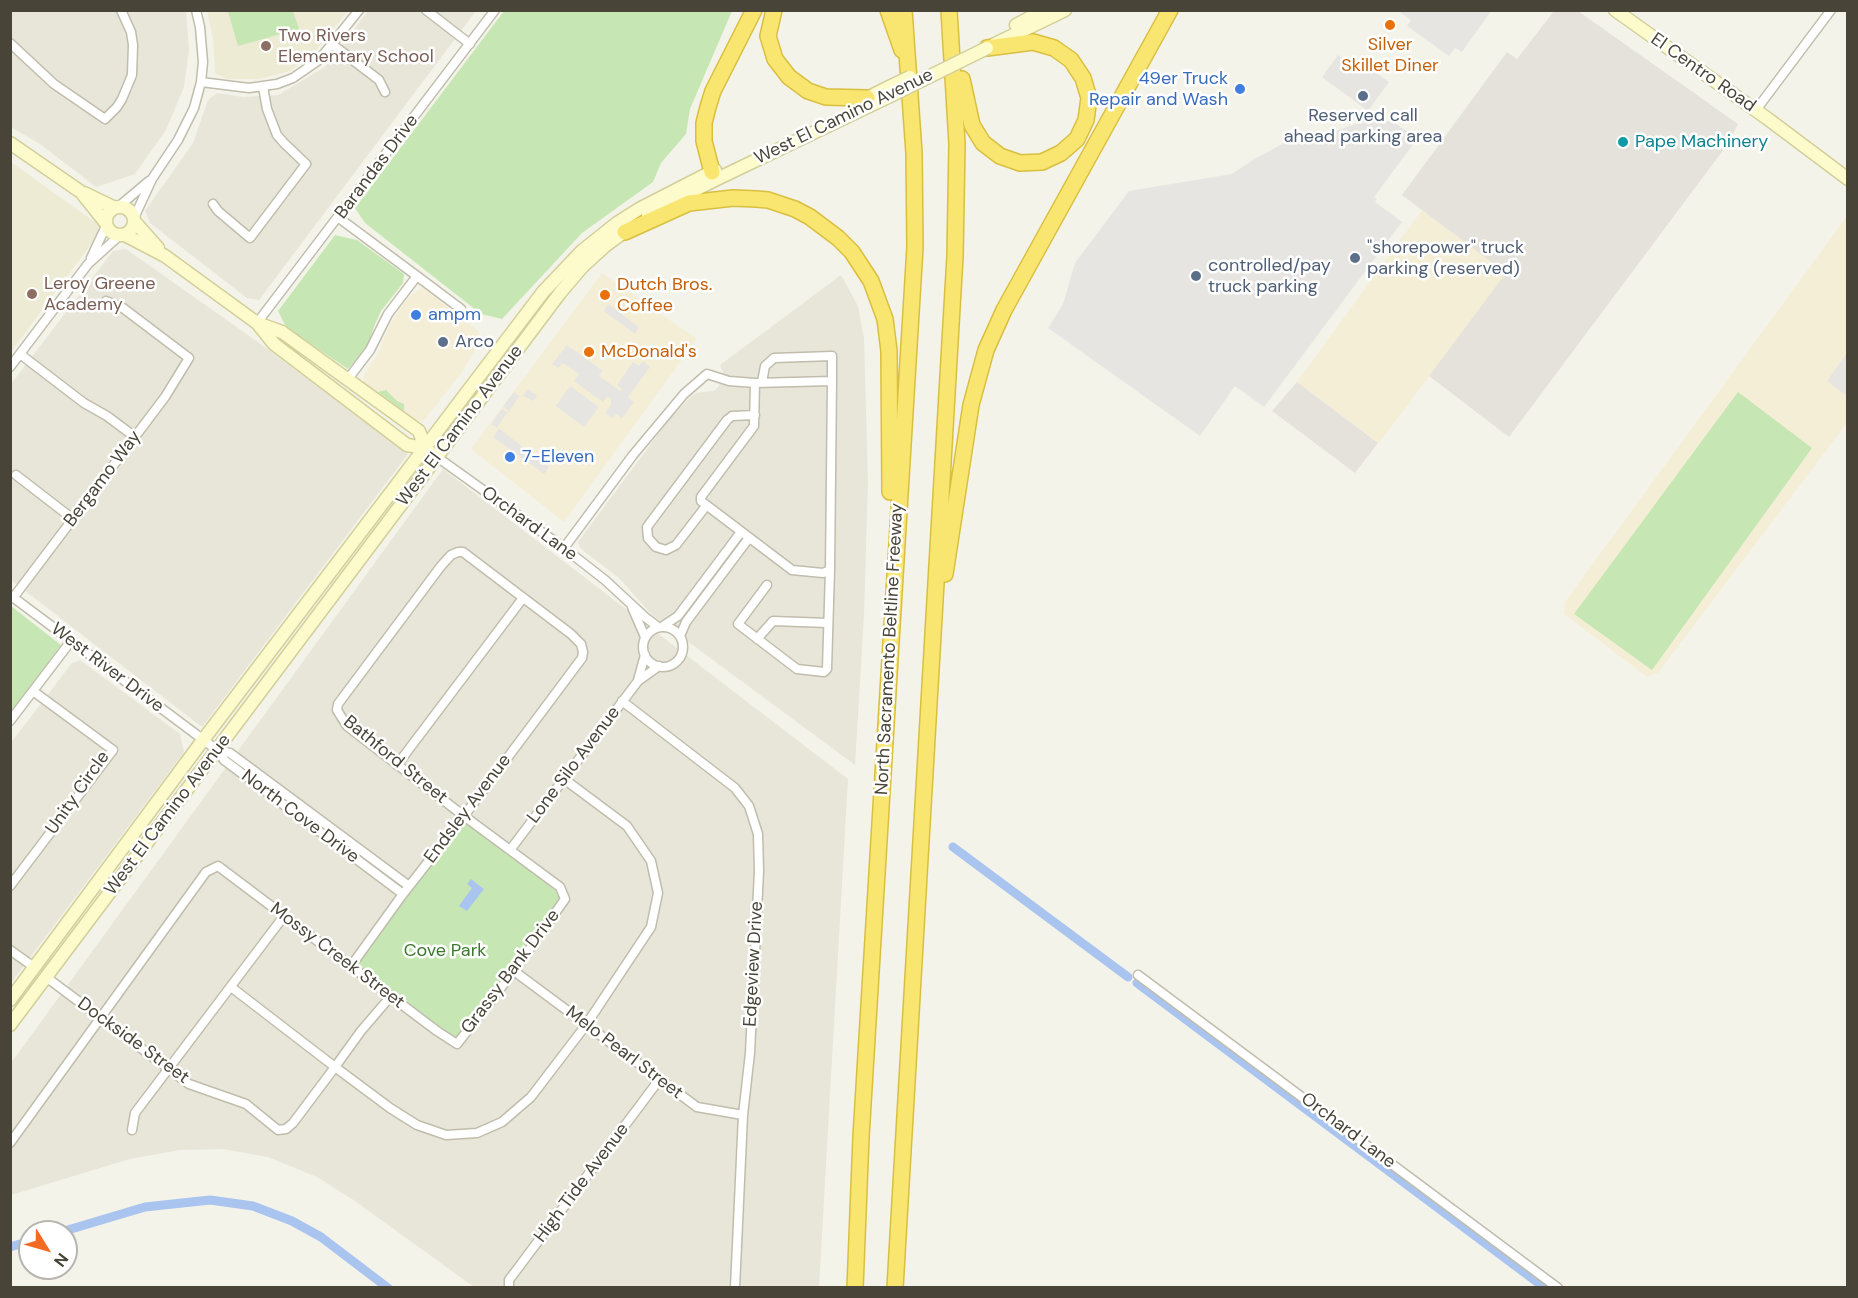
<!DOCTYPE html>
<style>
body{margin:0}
#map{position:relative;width:1858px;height:1298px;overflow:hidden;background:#f4f3ea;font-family:"DM Sans",sans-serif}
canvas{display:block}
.frame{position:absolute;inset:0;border:12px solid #484538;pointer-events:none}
.north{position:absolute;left:18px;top:1220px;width:60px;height:60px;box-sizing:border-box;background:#fff;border:2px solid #b6b5af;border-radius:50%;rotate:127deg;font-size:16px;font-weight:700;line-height:24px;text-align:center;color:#484538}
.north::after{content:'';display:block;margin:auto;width:21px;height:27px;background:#f36b22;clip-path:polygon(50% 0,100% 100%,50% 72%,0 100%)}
</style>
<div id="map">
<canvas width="1858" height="1298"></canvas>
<div class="frame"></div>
<div class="north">N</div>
</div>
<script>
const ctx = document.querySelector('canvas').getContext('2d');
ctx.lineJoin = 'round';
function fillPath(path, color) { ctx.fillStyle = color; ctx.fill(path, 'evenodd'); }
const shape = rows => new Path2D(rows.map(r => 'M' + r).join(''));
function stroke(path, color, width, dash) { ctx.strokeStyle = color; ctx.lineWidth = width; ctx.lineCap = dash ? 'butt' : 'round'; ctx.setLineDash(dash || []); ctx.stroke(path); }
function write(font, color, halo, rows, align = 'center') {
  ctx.font = font + ' "DM Sans",sans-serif'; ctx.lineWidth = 5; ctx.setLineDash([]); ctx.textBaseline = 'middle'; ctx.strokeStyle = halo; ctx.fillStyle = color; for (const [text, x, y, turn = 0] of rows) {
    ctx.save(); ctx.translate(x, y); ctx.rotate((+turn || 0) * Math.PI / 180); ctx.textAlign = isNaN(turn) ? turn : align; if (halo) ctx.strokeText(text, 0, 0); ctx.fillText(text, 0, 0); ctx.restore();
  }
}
const residential = shape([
 [11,11,186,11,189,50,184,87,166,130,135,174,96,187,40,144,11,127],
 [368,11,476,11,259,300,247,298,150,223,145,211,193,143,208,100,217,93,243,97,278,95,325,67],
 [126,249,255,340,408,454,202,727,11,580,11,384,113,251],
 [841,275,858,306,864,338,868,481,864,615,855,765,652,615,619,578,585,552,580,547,578,542,667,422,689,398,696,393,714,391,719,386,723,372,720,365],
 [443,469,848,779,819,1287,474,1287,355,1201,317,1177,268,1157,223,1149,180,1150,130,1159,11,1195,11,1063],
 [80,660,180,734,184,752,11,983,10,744,72,663]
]);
const commercial = shape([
 [1422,210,1507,273,1379,443,1297,382],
 [1847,216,1847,423,1658,673,1647,677,1564,614,1565,602],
 [602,273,697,339,564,522,471,449],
 [422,287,476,329,479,333,478,345,462,372,423,422,397,412,365,385,363,377,379,352,388,328,407,299]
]);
const industrial = shape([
 [1554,11,1578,11,1738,124,1727,145,1509,437,1429,376,1506,273,1402,195,1507,52,1517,59],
 [1297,382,1378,443,1355,473,1272,411]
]);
const education = shape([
 [207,11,348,11,314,53,290,71,259,79,227,79,215,73,213,39],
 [11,162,99,225,98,235,11,352]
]);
const green = shape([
 [228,11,293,11,299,29,238,46],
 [504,11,732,11,690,109,686,134,661,163,653,182,582,233,502,319,481,314,365,223,355,208],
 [335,235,357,240,404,274,403,283,381,311,375,324,368,345,348,369,286,327,278,311],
 [386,390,397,401,404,404,404,411,378,392],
 [1738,392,1812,448,1652,670,1574,614],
 [11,606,61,645,11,712,10,711],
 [464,816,565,899,457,1044,351,966]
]);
const parking = shape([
 [1398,11,1491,10,1491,11,1462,52,1455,48,1449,56,1407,26,1411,20],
 [1338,55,1350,63,1355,57,1389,82,1368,111,1322,77],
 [1363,121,1392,121,1417,139,1374,197,1377,199,1375,202,1402,222,1264,407,1235,386,1200,436,1048,328,1063,304,1075,263,1129,191,1232,174,1256,158,1288,141,1315,139],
 [608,304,639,327,635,334,604,311],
 [567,345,603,371,599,376,620,391,622,389,617,385,633,362,639,366,643,361,650,367,628,397,634,402,622,418,616,414,612,418,605,413,611,405,611,399,607,396,603,402,574,381,579,374,563,363,558,368,552,364],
 [1847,353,1847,396,1827,381],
 [570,386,599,407,584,427,556,406],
 [528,389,537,396,533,401,524,396,519,397,497,427,549,467,544,474,493,437,499,429,491,424,502,409,507,412,508,410,503,406,514,392,519,396,523,396]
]);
const water = shape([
 [471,879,484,889,467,911,459,906,472,888,467,884]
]);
const canal = shape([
 [953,847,1128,977],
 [1137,983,1545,1288],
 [61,1232,145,1207,210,1200,253,1206,292,1221,321,1237,388,1288],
 [10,1247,30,1241]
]);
const street = shape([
 [426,10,470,44],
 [10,43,54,84,105,119,117,107,122,99,132,75,133,45,131,32,121,10],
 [333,45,379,80,385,92],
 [201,82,249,88,277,84,293,78,319,60,359,10],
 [1756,110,1831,10],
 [213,204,218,211,250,238,306,164,284,143,277,135,267,109,263,87],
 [118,207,149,181],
 [134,218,152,179,178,140,194,108,201,82,203,62,200,27,196,10],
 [339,218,417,276],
 [91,258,106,226],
 [257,323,495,10],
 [20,354,84,403,107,416,135,437],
 [10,367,88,264,119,236],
 [348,379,370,350,388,314,417,276,461,309],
 [762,382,765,366,774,358,832,356,832,381],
 [437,457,564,548,605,580,645,617,658,627],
 [16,475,73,519],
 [706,506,676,545,666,550,656,547,648,538,647,527,727,420,732,416,755,415],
 [564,548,633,455,684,394,707,374,729,381,755,383,832,381,830,570,823,573,792,570,701,501,701,497,754,426,755,383],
 [767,585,738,624,797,669,824,672,827,669,830,570],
 [10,595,217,750,224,760,403,894],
 [13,598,165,397,189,358,123,308,106,301],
 [632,607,645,637],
 [663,626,678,616,741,532],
 '643 647a20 20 0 1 1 40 0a20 20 0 1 1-40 0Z',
 [680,636,686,622,749,538],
 [757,639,773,621,828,623],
 [638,680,645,655],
 [622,701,735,788,749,806,758,834,759,871,750,1053,743,1115,735,1288],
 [10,721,71,641],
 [217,750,230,753,409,886],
 [397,765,523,598],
 [510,850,638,681,659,666],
 [10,886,113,750,33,691],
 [10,950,34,967],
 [514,971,697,1107,743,1115],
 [1138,975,1558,1288],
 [46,977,189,1084,246,1104,278,1130,286,1129,293,1123,335,1067,390,1108,417,1125,446,1135,477,1133,502,1122,531,1097,586,1025,651,927,658,893,651,861,627,826,564,779],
 [231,987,335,1067,361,1031,391,996],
 [132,1130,135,1113,284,916],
 [10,1143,206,872,218,866,437,1031,457,1044,514,971,565,899,560,887,464,816,347,726,337,710,338,704,441,566,451,555,458,552,463,552,571,634,581,644,583,652,582,658,464,816,403,894,351,966],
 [509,1288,509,1280,659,1080]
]);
const secondary = shape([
 [1615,10,1768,119,1848,179],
 [1016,25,1044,10],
 [993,45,1065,10],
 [861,101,887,88],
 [10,143,81,192,105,222],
 [84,193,115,208],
 '106 221a14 14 0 1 1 28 0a14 14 0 1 1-28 0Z',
 [648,216,663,206,717,179,890,96],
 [134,221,158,248],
 [125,235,165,256,257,323,282,332,419,431,425,448],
 [258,324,274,344,407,445,425,448,430,452],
 [10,1000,203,740,543,292,582,251,617,223,639,209,715,170],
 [10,1025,560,293,582,267,605,246,631,227]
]);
const highway = shape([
 [774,10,768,36,775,59,789,77,808,91,826,97,867,98],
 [888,10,902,50],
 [962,79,972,125,983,143,1000,156,1020,163,1042,162,1061,153,1077,139,1086,120,1089,98,1083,78,1071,60,1054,48,1033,42,987,48],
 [712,172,704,141,704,123,708,107,713,91,754,10],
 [625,232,689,203,733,198,756,199,768,200,795,209,810,217,838,238,852,252,871,281,885,319,889,351,890,492],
 [945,574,971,405,986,350,1004,310,1170,10],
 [855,1288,861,1137,915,247,914,153,904,10],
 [895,1288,955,256,957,144,949,10]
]);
const secondaryBridge = shape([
 [887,88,910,77],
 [890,96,987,48]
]);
const markers = [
 [1390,25,6,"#e8710a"],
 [266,46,6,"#8d6e63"],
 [1240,89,6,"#3f7fe0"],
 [1363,96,6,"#5c6f8a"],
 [1623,142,6,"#0f9aa8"],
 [1355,258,6,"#5c6f8a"],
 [1196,276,6,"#5c6f8a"],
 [32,294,6,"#8d6e63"],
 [605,295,6,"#e8710a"],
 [416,315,6,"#3f7fe0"],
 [443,342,6,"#5c6f8a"],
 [589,352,6,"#e8710a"],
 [510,457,6,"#3f7fe0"]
];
const educationNames = [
 ["Two Rivers",278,36],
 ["Elementary School",278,57],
 ["Leroy Greene",44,284],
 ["Academy",44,305]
];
const foodNames = [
 ["Silver",1390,45,"center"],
 ["Skillet Diner",1390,66,"center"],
 ["Dutch Bros.",617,285],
 ["Coffee",617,306],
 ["McDonald's",601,352]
];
const streetNames = [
 ["El Centro Road",1703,73,35],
 ["West El Camino Avenue",844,117,-26],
 ["Barandas Drive",377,167,-53],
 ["West El Camino Avenue",460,426,-53],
 ["Bergamo Way",103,479,-53],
 ["Orchard Lane",529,524,36],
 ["North Sacramento Beltline Freeway",890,649,-87],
 ["West River Drive",107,668,37],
 ["Bathford Street",395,760,39],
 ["Lone Silo Avenue",574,765,-53],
 ["Unity Circle",78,793,-55],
 ["Endsley Avenue",468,809,-53],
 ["West El Camino Avenue",168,815,-53],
 ["North Cove Drive",300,817,37],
 ["Mossy Creek Street",337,956,37],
 ["Edgeview Drive",754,964,-87],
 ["Grassy Bank Drive",511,972,-53],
 ["Dockside Street",133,1041,36],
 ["Melo Pearl Street",624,1053,37],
 ["Orchard Lane",1348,1131,37],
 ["High Tide Avenue",582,1183,-53]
];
const shopNames = [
 ["49er Truck",1228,79,"right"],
 ["Repair and Wash",1228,100,"right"],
 ["ampm",428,315],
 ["7-Eleven",522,457]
];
const serviceNames = [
 ["Reserved call",1363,116,"center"],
 ["ahead parking area",1363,137,"center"],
 ["\"shorepower\" truck",1367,248],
 ["parking (reserved)",1367,269],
 ["controlled/pay",1208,266],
 ["truck parking",1208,287],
 ["Arco",455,342]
];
const cultureNames = [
 ["Pape Machinery",1635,142]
];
const parkNames = [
 ["Cove Park",445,951]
];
fillPath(residential, '#e8e6d8');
fillPath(commercial, '#f5eed6');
fillPath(industrial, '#e4e2db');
fillPath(education, '#edebd4');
fillPath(green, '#c6e7b4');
fillPath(parking, '#e6e5e1');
fillPath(water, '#a9c4ee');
stroke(canal, '#a9c4ee', 9);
stroke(street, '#c0bdac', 11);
stroke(secondary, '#d2cf9b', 15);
stroke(highway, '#d9bf3f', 18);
stroke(street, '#fff', 8);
stroke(secondary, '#fdfbcb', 12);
stroke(highway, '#f9e670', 15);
stroke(secondaryBridge, '#d2cf9b', 15, []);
stroke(secondaryBridge, '#fdfbcb', 12);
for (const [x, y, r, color] of markers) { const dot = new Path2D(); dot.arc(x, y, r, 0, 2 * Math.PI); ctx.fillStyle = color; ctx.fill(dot); stroke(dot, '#fff', 2); }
write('18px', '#785e54', '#fff', educationNames, 'left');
write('18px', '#c56008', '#fff', foodNames, 'left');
write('18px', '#484538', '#fff', streetNames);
write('18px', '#366cbe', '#fff', shopNames, 'left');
write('18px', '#4e5e75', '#fff', serviceNames, 'left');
write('18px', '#0d838f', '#fff', cultureNames, 'left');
write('18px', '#3a792c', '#fff', parkNames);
</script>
